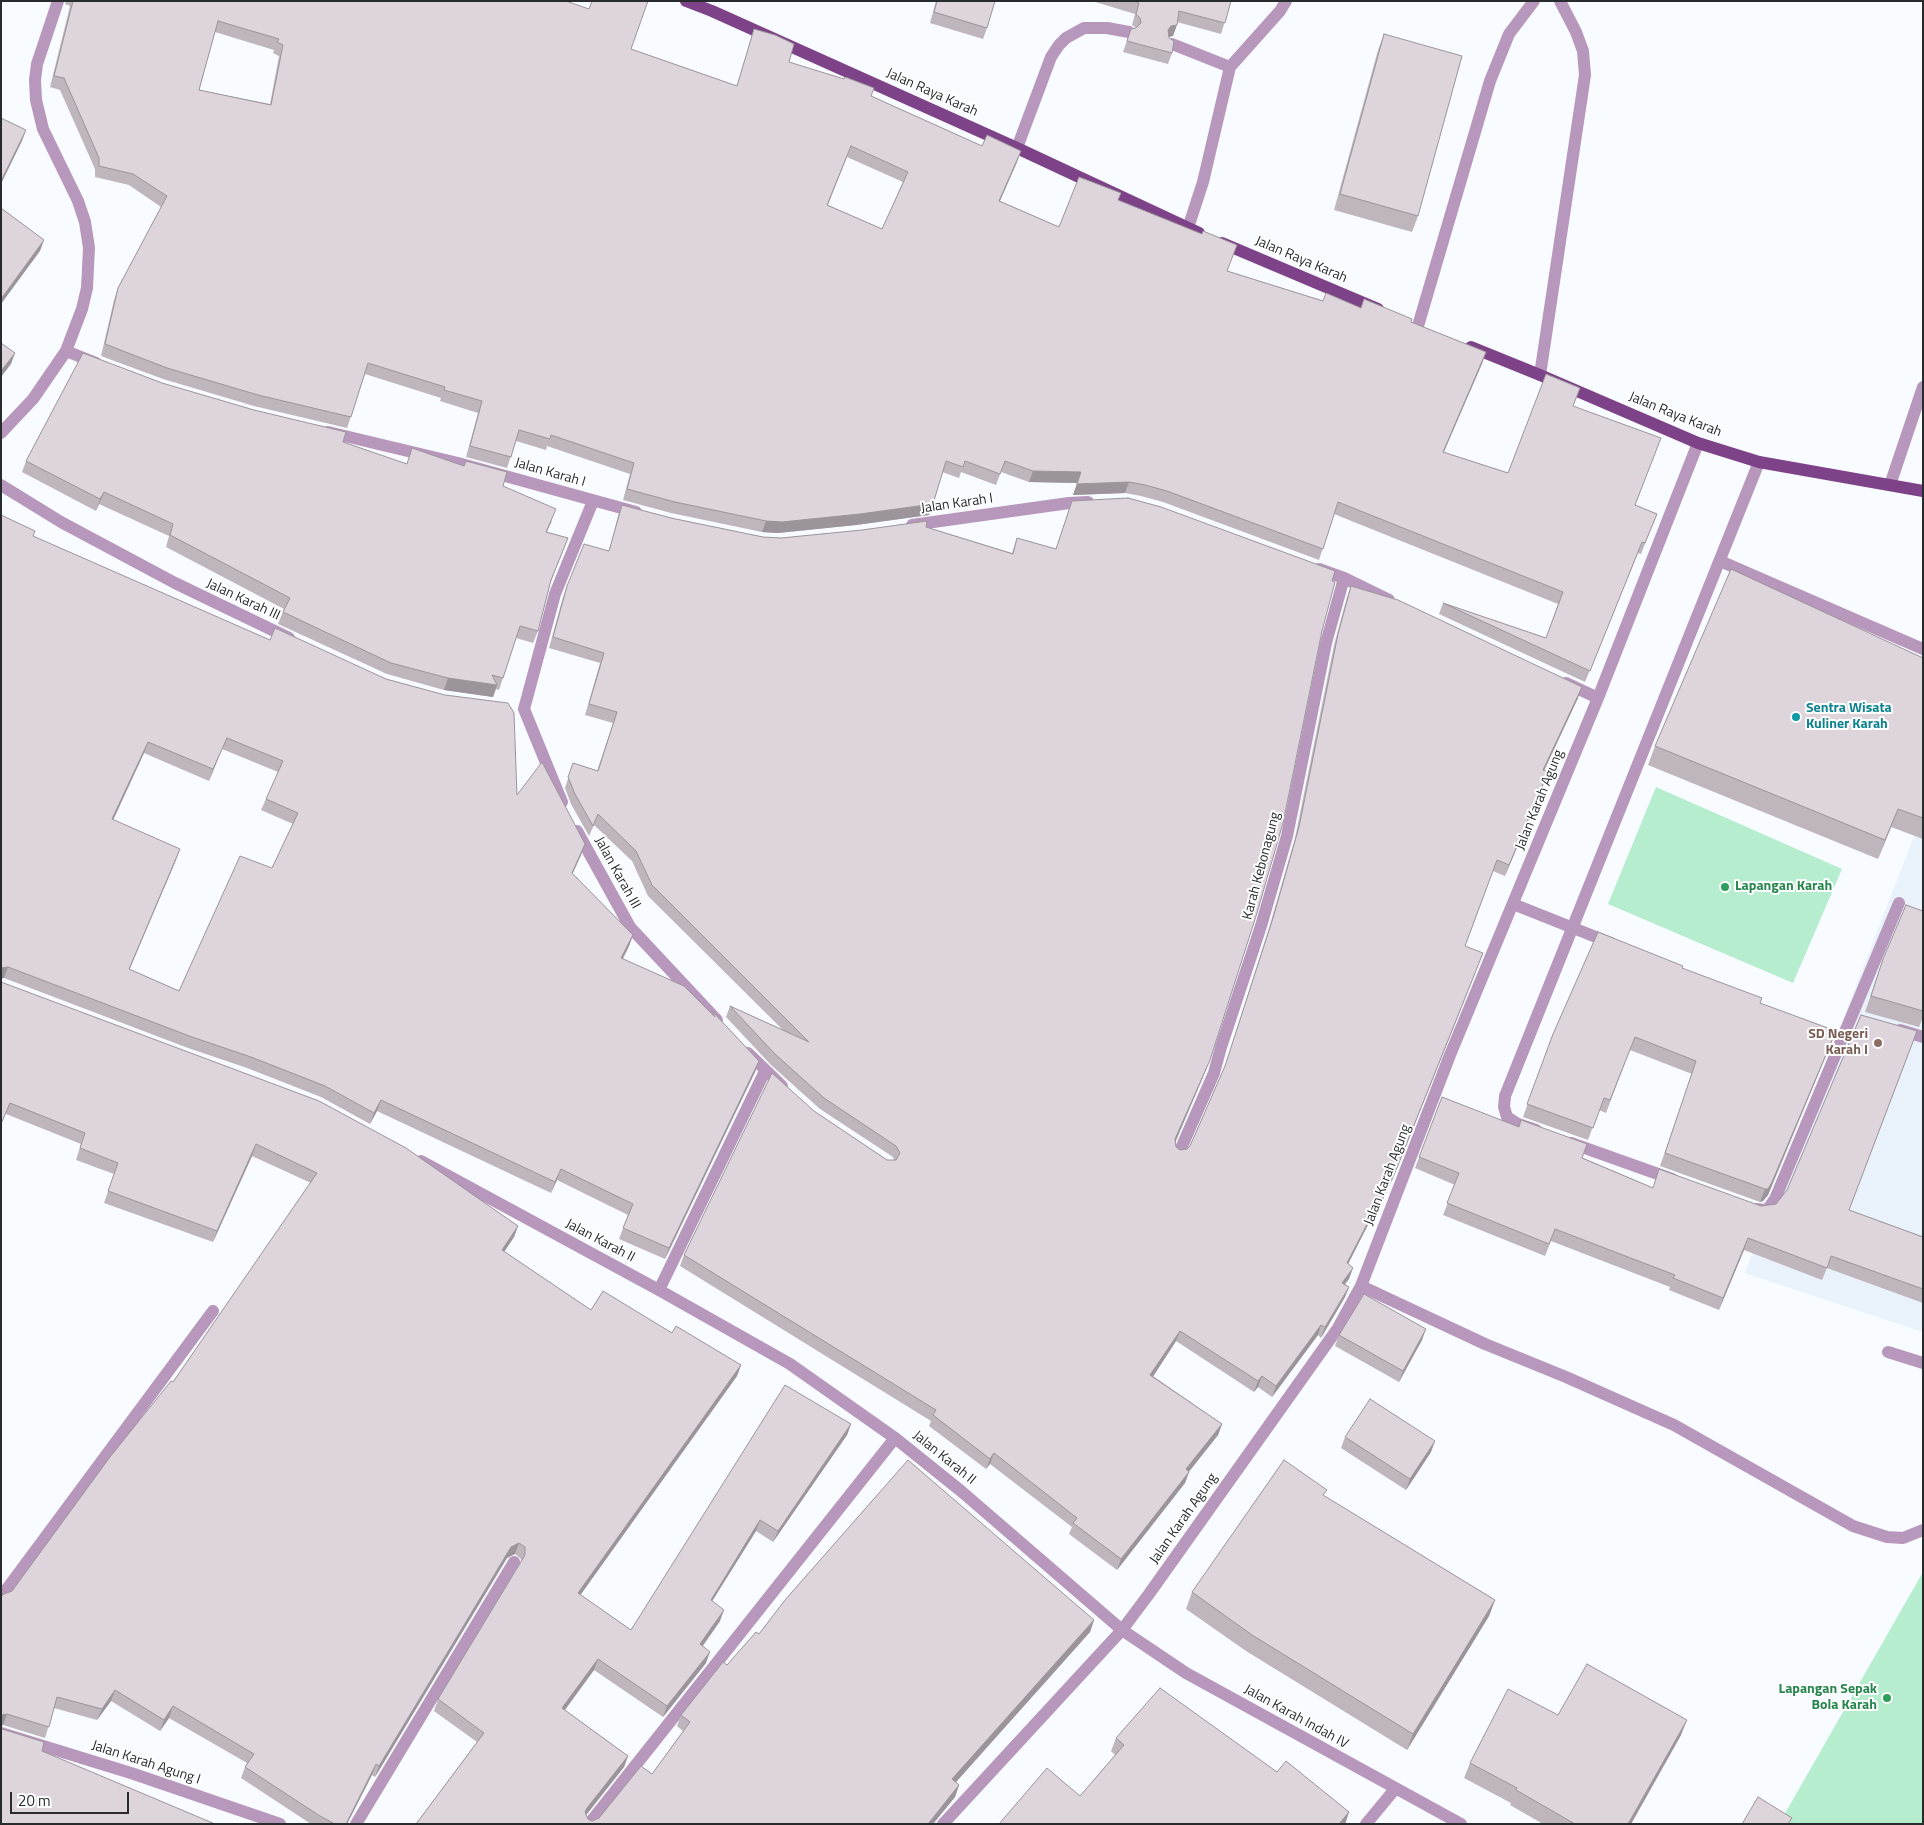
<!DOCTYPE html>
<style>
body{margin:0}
#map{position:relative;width:1924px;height:1825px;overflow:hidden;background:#f8fbff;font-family:"Titillium Web",sans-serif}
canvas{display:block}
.frame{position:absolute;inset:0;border:2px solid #272b2e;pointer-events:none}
.scale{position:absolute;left:10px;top:1792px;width:119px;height:22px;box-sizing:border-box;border:2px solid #272b2e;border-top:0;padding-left:6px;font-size:15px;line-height:18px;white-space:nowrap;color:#272b2e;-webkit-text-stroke:4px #fff;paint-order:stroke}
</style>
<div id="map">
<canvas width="1924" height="1825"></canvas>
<div class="frame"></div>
<div class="scale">20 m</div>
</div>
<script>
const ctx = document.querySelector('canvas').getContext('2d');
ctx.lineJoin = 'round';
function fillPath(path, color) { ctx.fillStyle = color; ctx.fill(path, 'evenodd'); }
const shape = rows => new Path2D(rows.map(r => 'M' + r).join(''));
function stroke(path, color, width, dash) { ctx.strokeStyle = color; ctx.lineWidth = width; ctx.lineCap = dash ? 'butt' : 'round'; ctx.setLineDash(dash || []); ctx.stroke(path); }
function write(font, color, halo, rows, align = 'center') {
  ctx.font = font + ' "Titillium Web",sans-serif'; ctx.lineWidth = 4; ctx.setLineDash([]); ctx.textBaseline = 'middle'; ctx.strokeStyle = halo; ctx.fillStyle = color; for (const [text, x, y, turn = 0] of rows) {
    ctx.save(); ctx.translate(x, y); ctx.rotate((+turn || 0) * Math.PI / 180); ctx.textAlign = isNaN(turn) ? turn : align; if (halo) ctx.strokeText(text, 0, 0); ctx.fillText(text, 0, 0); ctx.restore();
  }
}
const built = shape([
 [1923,813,1923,1332,1745,1273]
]);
const green = shape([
 [1656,787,1842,869,1793,983,1608,904],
 [1923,1572,1923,1824,1779,1824]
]);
const minor = shape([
 [1172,44,1230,67],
 [1017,148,1051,57,1059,45,1066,38,1084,28,1107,28,1129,32],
 [1188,228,1203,182,1230,67,1280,11,1286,1],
 [1418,326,1490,81,1509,34,1534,1],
 [66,351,96,363],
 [1540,375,1585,75,1583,51,1576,32,1560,1],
 [328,432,458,463,636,512],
 [1,433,33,399,66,351,82,309,87,288,89,248,85,222,78,201,43,129,36,100,35,80,37,64,58,1],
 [1,485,61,522,175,583,289,638],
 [1890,485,1923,387],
 [912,525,1069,503,1088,502],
 [1720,561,1923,649],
 [1319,569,1344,578,1389,600],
 [1566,683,1598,698],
 [524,709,562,802],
 [524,709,555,594,593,501],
 [577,831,630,927,717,1020],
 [1513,904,1611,943],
 [1900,1030,1923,1037],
 [748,1053,782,1086],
 [1536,1130,1518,1124,1507,1117,1504,1107,1505,1096,1759,462],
 [1571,1143,1672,1179],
 [1179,1153,1214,1073,1221,1047,1261,926,1287,836,1326,643,1344,578],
 [421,1161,659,1290,790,1364,895,1438,961,1491,1122,1630,1186,1673,1461,1824],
 [1757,1209,1764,1210,1768,1209,1775,1199,1899,903],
 [1361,1286,1485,1344,1566,1377,1674,1425,1853,1526,1887,1537,1903,1538,1923,1530],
 [659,1290,765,1071],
 [1888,1352,1923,1363],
 [1,1597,213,1311],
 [1,1733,134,1774,280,1824],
 [356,1824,514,1562],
 [589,1824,895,1438],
 [943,1824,1122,1630,1149,1594,1338,1328,1361,1286,1450,1055,1598,698,1698,443],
 [1366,1824,1395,1789]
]);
const major = shape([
 [686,1,712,11,1017,148,1199,233],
 [1222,243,1378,309],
 [1471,347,1540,375,1698,443,1759,462,1923,491]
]);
const wall = shape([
 [66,1,566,1,631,49,737,86,754,29,789,62,871,96,1017,162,1000,201,1059,227,1119,201,1227,271,1323,301,1361,308,1411,322,1486,352,1444,452,1508,473,1573,406,1635,505,1657,514,1641,554,1638,553,1585,682,1439,614,1443,603,1546,638,1558,604,1334,514,1319,560,1163,502,1141,496,1125,493,1073,495,1077,483,1029,482,1001,472,996,485,961,472,959,478,942,472,929,515,856,525,778,533,762,532,671,513,623,500,630,474,547,446,546,450,516,441,507,468,466,457,478,413,440,401,441,398,365,374,347,428,254,406,163,379,101,356,114,300,118,288,161,207,129,185,95,177,95,169,60,90,50,87,70,6,65,4],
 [215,32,274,50,273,53,279,56,270,104,199,90],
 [847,157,903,182,882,229,828,205],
 [936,1,995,1,987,28,983,39,930,23],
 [1092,1,1231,1,1221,34,1177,22,1173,36,1169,37,1172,53,1168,64,1123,52,1131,29,1136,28,1132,25,1135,14],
 [1384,34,1418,216,1412,232,1334,210,1378,50],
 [162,383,343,442,406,464,503,486,552,521,547,532,568,538,550,584,538,631,533,643,516,638,499,690,496,689,493,697,444,690,387,674,278,624,284,609,166,547,169,536,99,504,96,511,22,472,26,461],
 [1072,501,1332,581,1322,631,1206,1070,1176,1140,1176,1147,1180,1150,1187,1149,1190,1146,1224,1070,1269,928,1295,838,1334,645,1347,597,1351,586,1578,698,1544,771,1544,783,1505,876,1493,871,1465,946,1394,1176,1378,1210,1376,1209,1348,1264,1349,1279,1345,1284,1349,1287,1345,1297,1321,1338,1318,1335,1272,1397,1258,1387,1254,1392,1176,1341,1153,1376,1222,1424,1218,1435,1189,1472,1185,1483,1117,1570,1069,1534,1072,1527,990,1464,986,1469,929,1426,931,1421,680,1266,684,1255,814,1111,887,1160,894,1160,893,1157,820,1109,771,1065,726,1017,730,1006,783,1030,648,896,632,861,594,825,589,836,571,804,565,788,573,763,597,771,613,723,585,715,600,663,549,648,563,597,567,586,609,551,618,516,622,505,671,518,763,537,781,538,926,527,1012,553,1017,538,1056,549],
 [33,536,517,795,581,855,572,874,633,935,629,946,623,959,711,1013,712,1011,759,1061,755,1072,665,1259,619,1239,628,1215,557,1180,551,1193,377,1111,370,1124,321,1097,247,1068,188,1048,4,978],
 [222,749,278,772,266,799,261,810,293,824,272,868,179,991,129,969,176,860,113,820,144,753,209,781],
 [1923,658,1923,839,1891,827,1878,859,1648,765,1655,746],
 [1923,911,1923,1017,1919,1027,1865,1012,1883,959],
 [1682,968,1760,1003,1831,1044,1768,1195,1763,1201,1760,1202,1660,1166,1692,1074,1630,1050,1606,1113,1599,1110,1588,1140,1523,1117,1553,1034],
 [1,982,518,1226,514,1237,504,1252,591,1310,672,1333,741,1365,737,1376,580,1595,631,1630,851,1424,847,1435,773,1542,756,1531,712,1601,720,1621,703,1646,706,1663,663,1717,594,1670,565,1710,628,1756,624,1767,586,1815,588,1819,592,1821,599,1818,652,1774,683,1731,677,1726,681,1715,727,1665,759,1634,1094,1620,1090,1632,956,1782,959,1785,955,1797,933,1824,416,1824,477,1742,434,1711,438,1699,521,1561,521,1559,515,1554,507,1558,375,1777,372,1775,347,1824,311,1824,241,1778,245,1767,247,1763,169,1718,160,1731,111,1701,97,1720,54,1708,45,1738,3,1725,12,1591,173,1382,311,1183,252,1156,213,1242,104,1203,114,1174,76,1160,81,1144,6,1114],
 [1442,1097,1653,1188,1761,1206,1849,1210,1923,1237,1923,1303,1827,1268,1822,1280,1744,1250,1719,1310,1669,1290,1670,1287,1551,1241,1545,1256,1443,1215,1455,1185,1415,1168],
 [1339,1335,1422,1340,1399,1382,1335,1346],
 [1345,1437,1431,1452,1406,1490,1341,1448],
 [1324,1496,1495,1600,1489,1616,1407,1750,1246,1651,1186,1609,1192,1592],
 [1558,1715,1681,1735,1631,1824,1543,1824,1510,1805,1511,1803,1464,1778,1470,1763],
 [1116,1738,1277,1772,1349,1812,1345,1824,999,1824,1080,1796,1115,1755,1111,1751]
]);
const shadedWall = shape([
 [1177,25,1173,36,1167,37,1168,30,1171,26],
 [26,130,22,141,1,184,1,181],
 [1021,151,1017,162,995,212,999,201],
 [44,240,40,251,1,304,1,299],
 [1486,352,1482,364,1439,463,1443,452],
 [15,353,11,364,1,377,1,371],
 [1033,471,1081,472,1077,483,1029,482],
 [1129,482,1125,493,1073,495,1077,484],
 [104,492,99,504,96,511,100,499],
 [933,504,929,515,856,525,778,533,762,532,766,521],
 [448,678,497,685,493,697,444,690],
 [1582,687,1578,698,1539,781,1543,770],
 [227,738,222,749,209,781,213,769],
 [148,742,144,753,108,831,112,819],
 [1548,772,1544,783,1505,876,1509,865],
 [1898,809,1891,827,1878,859,1885,840],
 [585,844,581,855,568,884,572,873],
 [180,849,176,860,125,980,129,969],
 [633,935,629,946,617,969,621,958],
 [1479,964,1394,1176,1378,1210,1382,1200],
 [8,967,4,978,1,979,1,968],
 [1836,1031,1768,1195,1763,1201,1760,1202,1765,1189],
 [1210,1060,1206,1070,1172,1150,1175,1139],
 [759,1061,755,1072,665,1259,669,1248],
 [381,1100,377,1111,370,1124,374,1113],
 [256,1144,252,1156,213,1242,217,1231],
 [561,1169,557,1180,551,1193,555,1182],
 [1380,1199,1376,1209,1343,1274,1347,1263],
 [518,1226,514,1237,498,1261,502,1250],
 [1748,1238,1744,1250,1719,1310,1723,1298],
 [1353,1268,1349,1279,1338,1293,1342,1283],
 [1349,1287,1345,1297,1321,1338,1325,1327],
 [1321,1325,1318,1335,1272,1397,1276,1386],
 [1426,1329,1422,1340,1399,1382,1403,1371],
 [1180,1331,1176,1341,1147,1386,1150,1375],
 [741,1365,737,1376,574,1604,578,1593],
 [1262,1376,1258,1387,1254,1392,1258,1381],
 [851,1424,847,1435,773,1542,778,1531],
 [1222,1424,1218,1435,1182,1480,1186,1469],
 [1435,1441,1431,1452,1406,1490,1410,1479],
 [994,1453,990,1464,986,1469,990,1459],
 [1189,1472,1185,1483,1117,1570,1121,1559],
 [760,1520,756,1531,706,1611,711,1600],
 [519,1543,515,1554,507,1558,375,1777,379,1766,511,1547],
 [1495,1600,1489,1616,1407,1750,1413,1734],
 [724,1610,720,1621,696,1655,700,1644],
 [1094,1620,1090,1632,948,1791,952,1779],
 [710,1652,706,1663,663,1717,667,1706],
 [598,1659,594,1670,558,1719,562,1708],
 [115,1690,111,1701,97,1720,102,1709],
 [173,1706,169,1718,160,1731,164,1720],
 [7,1714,3,1725,1,1726,1,1715],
 [1687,1720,1681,1735,1631,1824,1628,1824],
 [628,1756,624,1767,583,1819,587,1808],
 [376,1764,372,1775,347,1824,346,1824],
 [959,1785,955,1797,933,1824,928,1824],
 [1349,1812,1345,1824,1339,1824]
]);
const building = shape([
 [73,1,566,1,589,9,592,1,648,1,631,49,737,86,754,29,775,35,794,44,789,62,844,79,845,77,874,88,871,96,982,146,987,135,1021,151,999,201,1059,227,1079,177,1121,193,1118,200,1202,234,1203,231,1237,245,1227,271,1323,301,1326,293,1361,308,1364,299,1412,319,1411,322,1486,352,1443,452,1508,473,1546,374,1580,388,1573,406,1661,438,1635,505,1657,514,1645,543,1642,542,1590,671,1443,603,1546,638,1563,592,1338,502,1323,549,1167,491,1145,485,1129,482,1077,484,1081,472,1033,471,1005,461,1000,474,965,461,963,467,946,461,933,504,860,514,782,522,766,521,675,502,627,489,634,463,551,435,550,439,519,430,511,457,470,446,482,401,444,390,445,387,368,363,351,417,258,395,167,368,105,344,118,288,167,196,133,174,99,166,99,158,64,78,54,76,73,1],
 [218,21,279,39,277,42,283,45,271,105,199,90,218,21],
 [851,146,908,172,882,229,827,205,851,146],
 [937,1,995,1,987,28,934,12,937,1],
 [1134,1,1231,1,1225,23,1179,11,1177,25,1171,26,1168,30,1169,38,1174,41,1172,53,1127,41,1131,29,1136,28,1141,23,1140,18,1136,14,1139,3,1134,1],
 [1384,34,1462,56,1418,216,1340,194,1384,34],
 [1,118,26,130,1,181,1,118],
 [1,208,44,240,1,299,1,208],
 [1,343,15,353,1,371,1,343],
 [83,353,162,383,254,410,346,432,343,442,407,464,412,448,464,466,466,461,507,472,503,486,556,509,546,532,568,538,551,580,538,631,520,626,503,678,492,675,497,685,448,678,391,663,283,612,290,598,170,535,173,524,104,492,100,499,26,461,83,353],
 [1128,498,1161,507,1335,571,1332,581,1335,582,1322,631,1283,823,1257,913,1210,1060,1175,1139,1176,1147,1180,1150,1187,1149,1190,1146,1225,1066,1273,918,1299,827,1338,634,1351,586,1398,600,1582,687,1543,770,1548,772,1509,865,1497,860,1465,946,1483,953,1398,1165,1382,1200,1380,1199,1347,1263,1353,1268,1342,1283,1349,1287,1325,1327,1321,1325,1276,1386,1262,1376,1258,1381,1180,1331,1150,1375,1222,1424,1186,1469,1189,1472,1121,1559,1073,1523,1077,1518,994,1453,990,1459,933,1415,936,1410,684,1255,772,1073,814,1111,887,1160,896,1160,900,1153,896,1146,824,1098,775,1054,730,1006,809,1042,652,885,636,851,598,814,593,826,575,794,568,777,573,763,598,771,617,712,589,704,604,653,553,637,567,586,584,544,609,551,622,505,671,518,763,537,781,538,862,530,927,521,926,527,1013,554,1017,538,1056,549,1072,501,1128,498],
 [1,515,35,531,33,536,270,640,275,628,386,679,445,695,508,703,514,713,517,795,542,762,585,844,572,873,633,935,621,958,684,986,715,1017,712,1011,759,1061,669,1248,623,1228,633,1204,561,1169,555,1182,381,1100,374,1113,325,1086,251,1057,192,1037,8,967,1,968,1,515],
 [227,738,283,761,266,799,298,813,272,868,240,856,179,991,129,969,180,849,112,819,148,742,213,769,227,738],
 [1731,569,1923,658,1923,818,1898,809,1885,840,1655,746,1731,569],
 [1906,905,1923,911,1923,1011,1871,996,1883,959,1906,905],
 [1598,932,1683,966,1682,968,1762,998,1760,1003,1836,1031,1772,1182,1768,1189,1765,1189,1665,1153,1696,1061,1635,1037,1610,1100,1604,1098,1593,1128,1527,1104,1553,1034,1598,932],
 [1,982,319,1101,406,1148,518,1226,502,1250,591,1310,603,1291,672,1333,676,1326,741,1365,578,1593,631,1630,785,1385,851,1424,778,1531,760,1520,711,1600,724,1610,700,1644,710,1652,667,1706,598,1659,562,1708,628,1756,587,1808,585,1812,588,1819,592,1821,599,1818,641,1766,652,1774,690,1722,681,1715,723,1662,727,1665,756,1632,759,1634,785,1600,908,1460,1094,1620,952,1779,959,1785,928,1824,416,1824,484,1733,438,1699,525,1555,525,1547,519,1543,511,1547,379,1766,376,1764,346,1824,335,1824,320,1816,245,1767,254,1754,173,1706,164,1720,115,1690,102,1709,57,1697,49,1727,7,1714,1,1715,1,1597,4,1594,12,1591,110,1457,171,1381,173,1382,317,1173,256,1144,217,1231,108,1191,118,1163,80,1148,85,1133,10,1103,1,1124,1,982],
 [1861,1015,1917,1031,1849,1210,1923,1237,1923,1289,1831,1256,1827,1268,1748,1238,1723,1298,1673,1278,1675,1275,1555,1229,1549,1244,1447,1203,1459,1173,1419,1157,1442,1097,1519,1127,1521,1120,1587,1144,1582,1158,1653,1188,1659,1169,1761,1206,1776,1204,1787,1190,1861,1015],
 [1364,1294,1426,1329,1403,1371,1339,1335,1364,1294],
 [1370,1399,1435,1441,1410,1479,1345,1437,1370,1399],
 [1284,1460,1327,1490,1323,1495,1495,1600,1413,1734,1252,1635,1192,1592,1284,1460],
 [1587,1664,1687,1720,1628,1824,1575,1824,1516,1790,1517,1788,1470,1763,1508,1689,1558,1715,1587,1664],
 [1160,1688,1277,1772,1286,1761,1349,1812,1339,1824,999,1824,1047,1768,1080,1796,1124,1745,1116,1738,1160,1688],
 [1,1728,2,1729,44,1742,42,1751,215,1824,1,1824,1,1728],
 [1758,1797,1792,1818,1788,1824,1742,1824,1758,1797]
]);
const markers = [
 [1796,717,5,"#0f9aa8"],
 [1725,887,5,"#2e9e5b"],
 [1878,1043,5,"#8d6e63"],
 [1887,1698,5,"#2e9e5b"]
];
const streetNames = [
 ["Jalan Raya Karah",932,93,24],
 ["Jalan Raya Karah",1301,260,23],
 ["Jalan Raya Karah",1675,415,22],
 ["Jalan Karah I",550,473,16],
 ["Jalan Karah I",957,504,-8],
 ["Jalan Karah III",243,600,25],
 ["Jalan Karah Agung",1540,800,-68],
 ["Karah Kebonagung",1262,866,-75],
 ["Jalan Karah III",617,873,61],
 ["Jalan Karah Agung",1388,1175,-69],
 ["Jalan Karah II",600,1241,28],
 ["Jalan Karah II",944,1458,39],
 ["Jalan Karah Agung",1184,1519,-55],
 ["Jalan Karah Indah IV",1296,1717,29],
 ["Jalan Karah Agung I",146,1763,18]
];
const cultureNames = [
 ["Sentra Wisata",1806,709],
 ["Kuliner Karah",1806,725]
];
const leisureNames = [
 ["Lapangan Karah",1735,887],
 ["Lapangan Sepak",1877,1690,"right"],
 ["Bola Karah",1877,1706,"right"]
];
const educationNames = [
 ["SD Negeri",1868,1035],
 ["Karah I",1868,1051]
];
fillPath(built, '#e9f1fb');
fillPath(green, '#b5edce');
stroke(minor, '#b897bd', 12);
stroke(major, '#7d4287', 12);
fillPath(wall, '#bfb6bd');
fillPath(shadedWall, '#9b949a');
fillPath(building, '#ded4dc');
stroke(building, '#9b949a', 1);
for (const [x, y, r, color] of markers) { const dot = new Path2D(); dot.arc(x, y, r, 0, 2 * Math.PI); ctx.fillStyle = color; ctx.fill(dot); stroke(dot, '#fff', 2); }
write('14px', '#272b2e', '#fff', streetNames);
write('bold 14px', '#0d838f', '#fff', cultureNames, 'left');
write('bold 14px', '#27864d', '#fff', leisureNames, 'left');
write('bold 14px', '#785e54', '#fff', educationNames, 'right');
</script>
